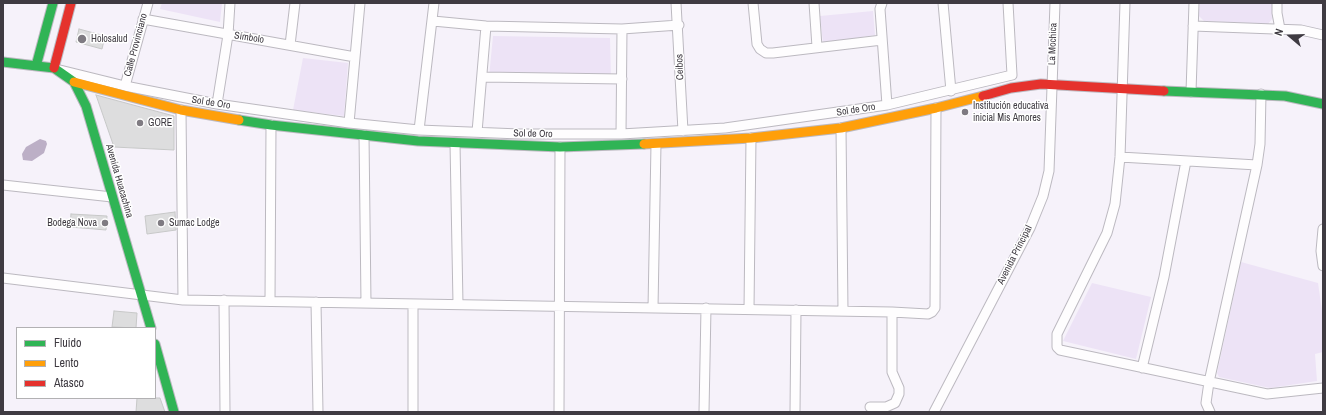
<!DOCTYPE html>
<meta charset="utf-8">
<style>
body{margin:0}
#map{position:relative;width:1326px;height:415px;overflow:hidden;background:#f6f2fa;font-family:"Archivo Narrow",sans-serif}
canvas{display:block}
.frame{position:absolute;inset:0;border:4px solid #3f3b42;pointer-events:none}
.legend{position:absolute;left:16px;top:327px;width:140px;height:72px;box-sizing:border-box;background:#fff;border:1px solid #b2b1b3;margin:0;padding:5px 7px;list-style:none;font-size:12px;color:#3f3b42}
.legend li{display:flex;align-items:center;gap:8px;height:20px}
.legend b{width:20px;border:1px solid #b2b1b3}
.north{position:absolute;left:1270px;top:16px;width:40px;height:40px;-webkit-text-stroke:3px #fff;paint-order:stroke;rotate:289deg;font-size:11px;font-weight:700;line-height:16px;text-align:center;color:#3f3b42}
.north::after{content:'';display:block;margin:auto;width:14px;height:18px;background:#3f3b42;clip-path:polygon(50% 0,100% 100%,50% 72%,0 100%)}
</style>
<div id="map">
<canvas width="1326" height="415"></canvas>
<div class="frame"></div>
<ul class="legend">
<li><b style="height:5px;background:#30b455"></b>Fluido</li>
<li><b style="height:5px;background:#ff9f0a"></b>Lento</li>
<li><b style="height:5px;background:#e5322d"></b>Atasco</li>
</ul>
<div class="north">N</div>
</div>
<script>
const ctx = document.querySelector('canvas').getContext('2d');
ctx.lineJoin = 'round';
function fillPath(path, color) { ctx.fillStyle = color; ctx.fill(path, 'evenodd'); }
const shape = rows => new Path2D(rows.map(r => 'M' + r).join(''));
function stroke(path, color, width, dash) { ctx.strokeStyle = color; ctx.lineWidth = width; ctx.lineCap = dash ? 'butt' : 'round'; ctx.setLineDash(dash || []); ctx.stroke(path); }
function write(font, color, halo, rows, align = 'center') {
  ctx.font = font + ' "Archivo Narrow",sans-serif'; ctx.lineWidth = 3; ctx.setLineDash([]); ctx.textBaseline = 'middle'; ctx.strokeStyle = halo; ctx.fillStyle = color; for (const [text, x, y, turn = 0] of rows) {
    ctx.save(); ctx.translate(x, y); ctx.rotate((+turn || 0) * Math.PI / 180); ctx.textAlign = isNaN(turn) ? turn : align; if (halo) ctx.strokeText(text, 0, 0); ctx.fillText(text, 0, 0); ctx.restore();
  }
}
const green = shape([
 [162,3,222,3,220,22,160,9],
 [1200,3,1273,3,1272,19,1268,24,1204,21,1198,15],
 [873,11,875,35,823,43,820,16],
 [493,36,610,38,611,79,489,77],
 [303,58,348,63,344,116,293,110],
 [1241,262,1318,283,1323,318,1323,352,1315,354,1317,381,1270,388,1219,377,1217,373],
 [1092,283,1151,297,1136,359,1063,341]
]);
const water = shape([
 [40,139,46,141,47,144,44,153,32,161,23,160,22,154,26,147]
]);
const building = shape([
 [79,29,105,36,102,49,76,42,79,29],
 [96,95,174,116,174,150,114,147,96,95],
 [175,212,176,230,147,234,145,216,175,212],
 [71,214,107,216,106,230,70,227,71,214],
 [114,311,137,313,136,328,112,327,114,311],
 [137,398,160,398,165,412,136,412,137,398]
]);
const street = shape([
 [676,3,683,131],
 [753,3,757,44,760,49,766,53,773,53,882,40],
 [814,3,817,47],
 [882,3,880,9,887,105],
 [943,3,951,91],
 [1125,3,1120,157,1115,204,1107,233,1057,334,1057,347,1060,350,1267,394,1323,388],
 [1277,3,1277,13,1280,29],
 [143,19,355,57],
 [433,21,486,26,622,29,679,25],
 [1193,26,1301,30,1323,35],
 [290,45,295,3],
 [60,70,125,86,217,104,349,123,419,130,520,134,621,134,725,128,887,105,1012,75,1008,3],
 [482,77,622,79],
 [125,86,148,3],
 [1191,92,1194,3],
 [217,104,228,35,230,3],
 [181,110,183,300],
 [349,123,360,3],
 [841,128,843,311],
 [419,130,434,3],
 [477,132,486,26],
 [621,134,622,29],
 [364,135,366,303],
 [455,143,458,304],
 [1120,157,1257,165],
 [3,185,112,197],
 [1323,229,1321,251,1323,266],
 [3,278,183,300,892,312,928,314,932,312,935,308,936,108],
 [224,300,225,412],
 [270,301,271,125],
 [316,302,318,412],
 [413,304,413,412],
 [653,308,656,144],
 [749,309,751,138],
 [1142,368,1164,277,1186,161],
 [870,407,886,407,895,403,899,394,899,388,892,372,892,312],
 [559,412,560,147],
 [704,412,706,308],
 [795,412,796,310],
 [934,412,1030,228,1043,196,1049,171,1055,3],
 [1210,412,1206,403,1209,382,1257,165,1260,144,1261,94]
]);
const fast = shape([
 [3,62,54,68,74,82,86,106,151,328],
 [36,66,53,3],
 [1164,91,1285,96,1323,104],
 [239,120,271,125,418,141,560,147,644,144],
 [155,344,174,412]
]);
const slow = shape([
 [74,82,181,110,239,120],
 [644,144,751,138,841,128,936,108,983,96]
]);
const jam = shape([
 [54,68,71,3],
 [983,96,1011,88,1041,84,1164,91]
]);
const markers = [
 [82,39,5,"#7f7b82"],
 [965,112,4,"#7f7b82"],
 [140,123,4,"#7f7b82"],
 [105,223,4,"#7f7b82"],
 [161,223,4,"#7f7b82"]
];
const streetNames = [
 ["Símbolo",249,38,9],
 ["La Mochica",1053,44,-88],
 ["Calle Provinciano",136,45,-75],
 ["Ceibos",680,67,-92],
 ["Sol de Oro",211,103,9],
 ["Sol de Oro",856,110,-9],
 ["Sol de Oro",533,134,1],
 ["Avenida Huacachina",119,181,74],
 ["Avenida Principal",1015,255,-63]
];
const poiNames = [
 ["Holosalud",91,39],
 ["Institución educativa",973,106],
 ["inicial Mis Amores",973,118],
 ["GORE",148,123],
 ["Bodega Nova",97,223,"right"],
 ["Sumac Lodge",169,223]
];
fillPath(green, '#ede3f6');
fillPath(water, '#bcafc6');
fillPath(building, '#ddddde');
stroke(building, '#c7c8c8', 1);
stroke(street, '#bcb9c0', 11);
stroke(fast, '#bcb9c0', 11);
stroke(slow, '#bcb9c0', 11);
stroke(jam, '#bcb9c0', 11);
stroke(street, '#fefdfe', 9);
stroke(fast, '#30b455', 9);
stroke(slow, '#ff9f0a', 9);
stroke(jam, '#e5322d', 9);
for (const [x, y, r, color] of markers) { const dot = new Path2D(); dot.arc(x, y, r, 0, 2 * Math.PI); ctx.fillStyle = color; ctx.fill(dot); stroke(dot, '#fff', 1.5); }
write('10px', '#3f3b42', '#fff', streetNames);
write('10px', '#3f3b42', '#fff', poiNames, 'left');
</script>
